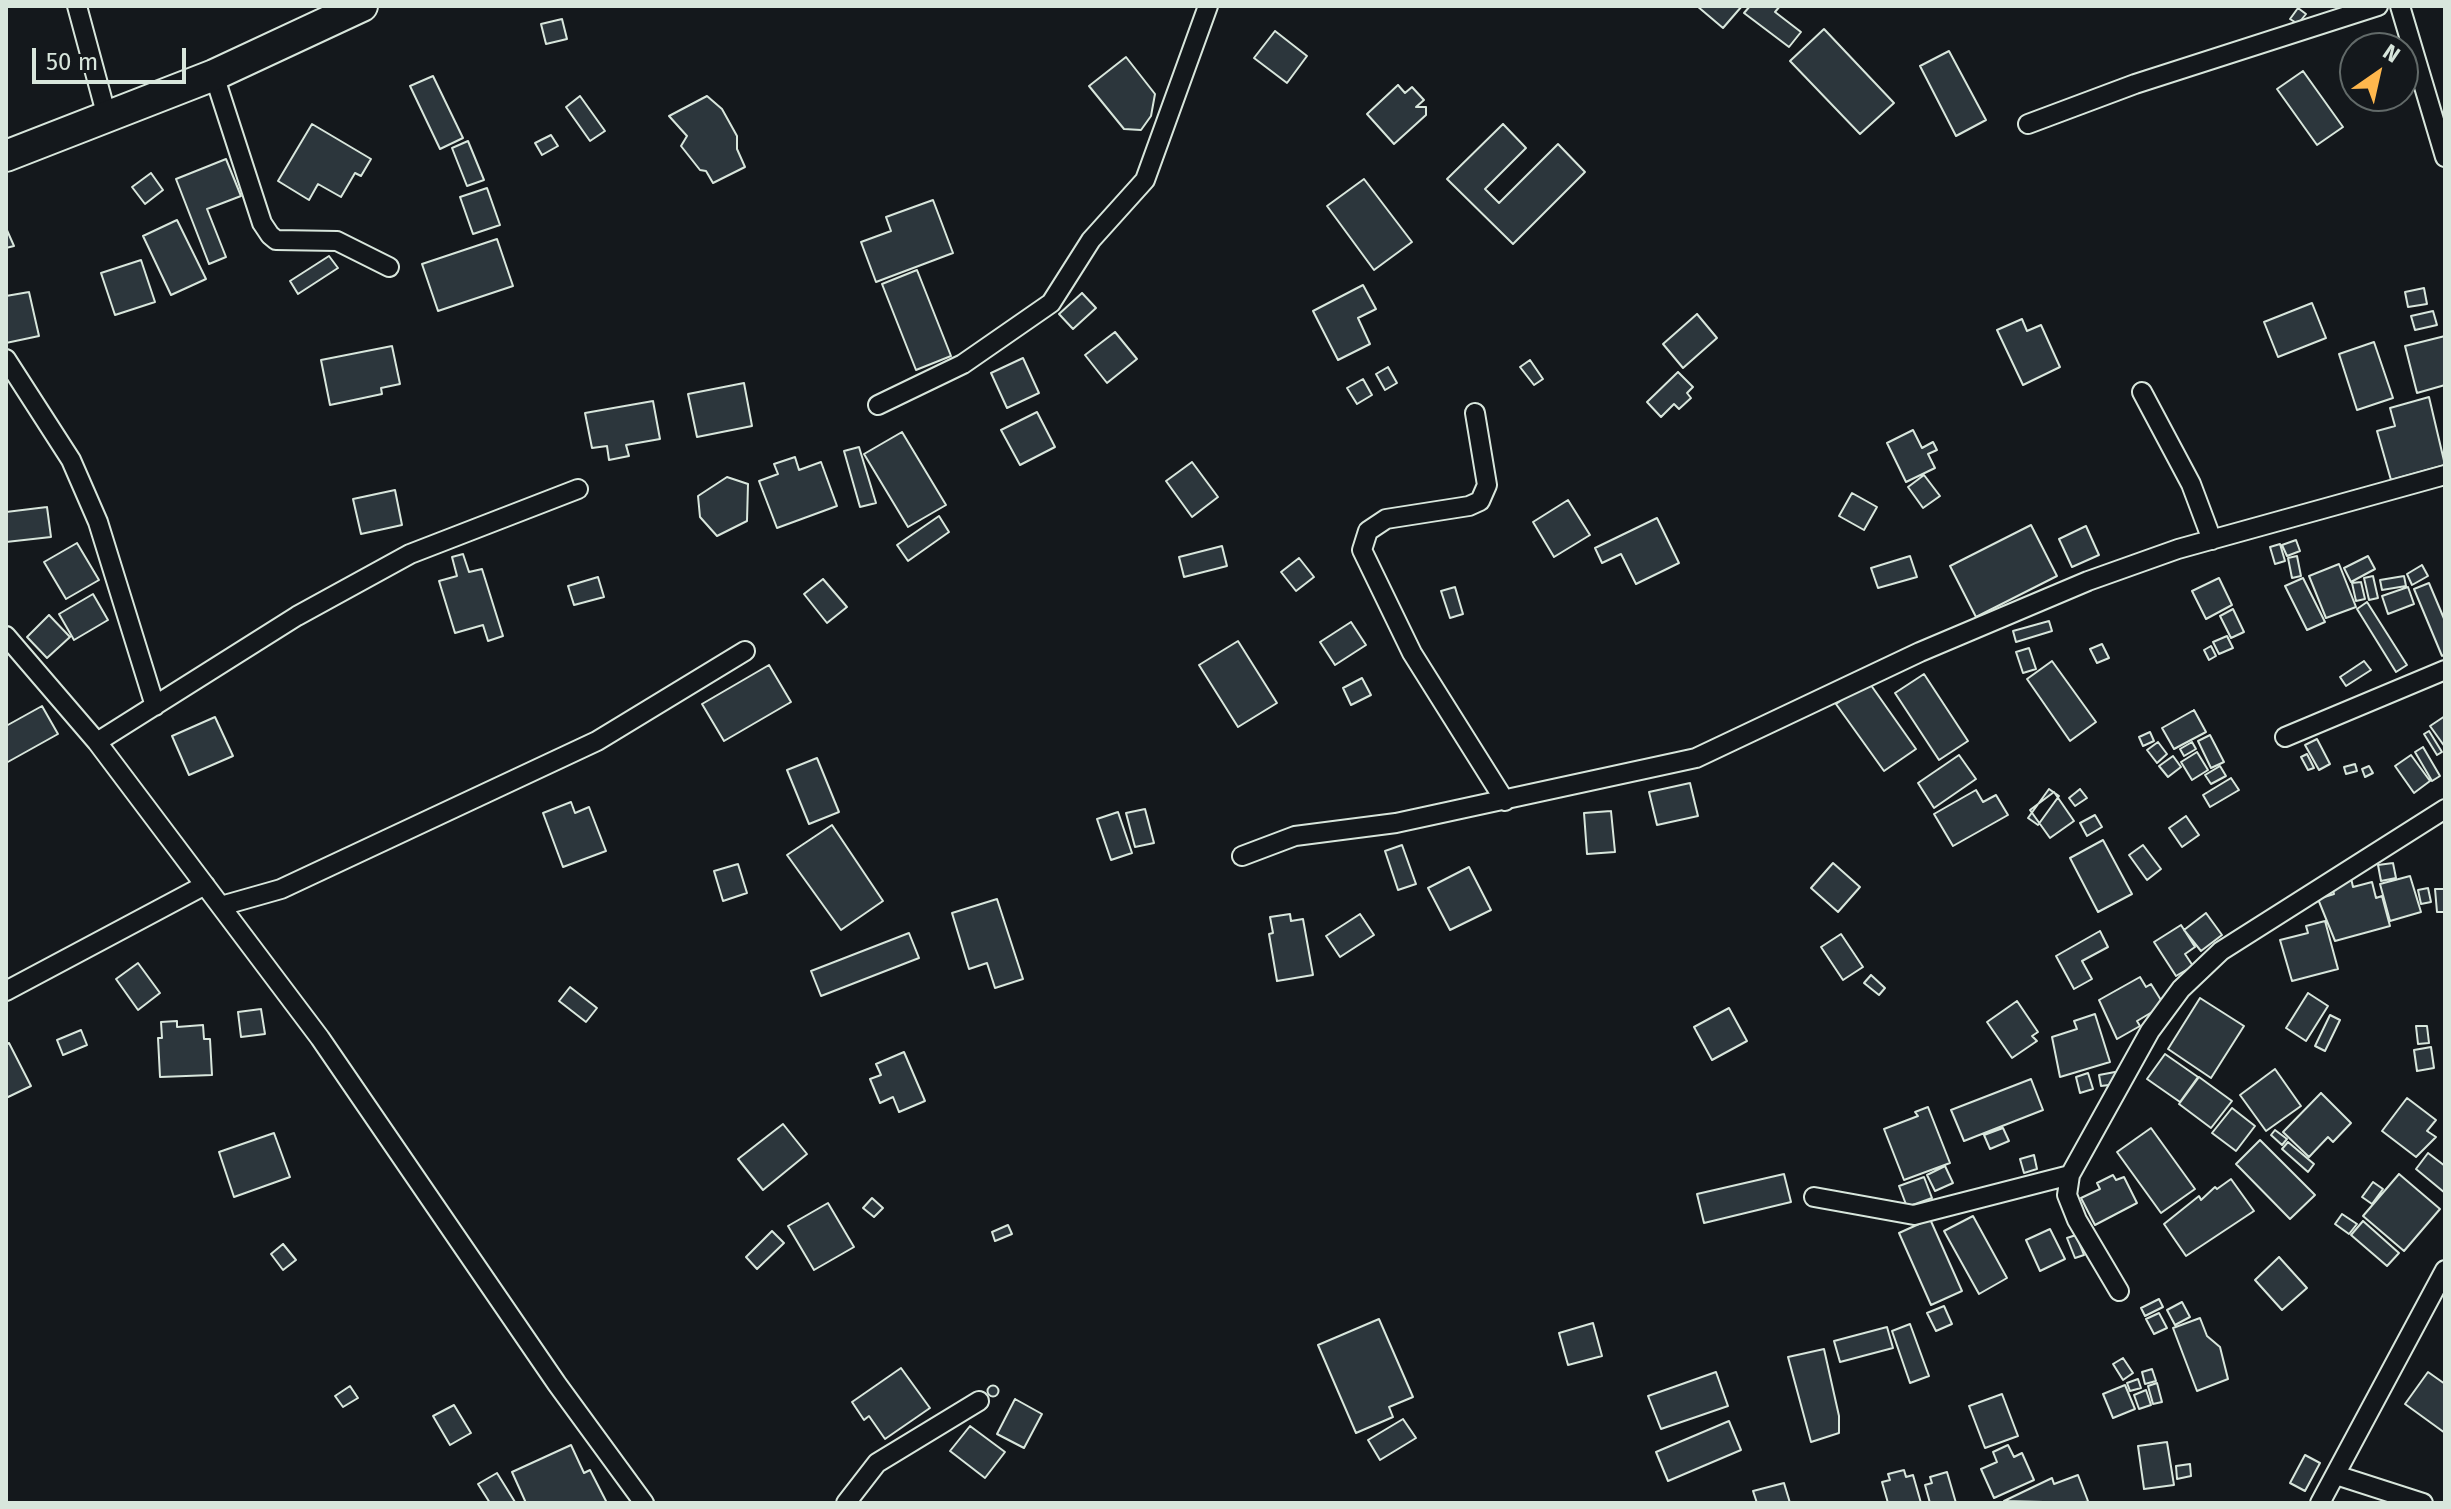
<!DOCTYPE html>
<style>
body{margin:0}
#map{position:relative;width:2451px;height:1509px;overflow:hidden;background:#14181c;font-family:"Fira Sans",sans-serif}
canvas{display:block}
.frame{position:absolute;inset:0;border:8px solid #d8e6dc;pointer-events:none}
.north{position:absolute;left:2339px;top:32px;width:80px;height:80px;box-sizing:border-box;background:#14181c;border:2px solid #626a69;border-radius:50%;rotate:34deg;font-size:22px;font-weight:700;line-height:32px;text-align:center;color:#d8e6dc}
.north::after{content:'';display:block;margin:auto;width:28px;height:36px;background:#ffb74d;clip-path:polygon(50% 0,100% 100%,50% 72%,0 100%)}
.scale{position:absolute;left:32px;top:48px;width:154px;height:36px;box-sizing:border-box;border:4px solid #d8e6dc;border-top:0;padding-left:10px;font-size:24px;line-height:28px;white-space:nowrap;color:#d8e6dc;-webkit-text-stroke:6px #14181c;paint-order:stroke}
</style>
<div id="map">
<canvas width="2451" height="1509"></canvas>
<div class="frame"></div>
<div class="north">N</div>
<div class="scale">50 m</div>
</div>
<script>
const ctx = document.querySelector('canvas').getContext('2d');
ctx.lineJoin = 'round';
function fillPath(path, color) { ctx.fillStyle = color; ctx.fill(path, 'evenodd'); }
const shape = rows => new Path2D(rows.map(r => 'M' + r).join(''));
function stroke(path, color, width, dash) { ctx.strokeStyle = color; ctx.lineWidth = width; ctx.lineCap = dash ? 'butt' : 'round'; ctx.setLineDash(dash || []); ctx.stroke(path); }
const building = shape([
 [1697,6,1742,6,1723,28,1697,6],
 [1750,6,1780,6,1775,12,1801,32,1789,47,1744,13,1750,6],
 [2298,8,2306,14,2298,24,2290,19,2298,8],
 [562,19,567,39,546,44,541,24,562,19],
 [1824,29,1894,103,1860,134,1790,61,1824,29],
 [1275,31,1307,56,1287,83,1254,58,1275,31],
 [1949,51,1986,120,1956,136,1920,66,1949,51],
 [1126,57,1155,94,1151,116,1141,130,1124,129,1089,86,1126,57],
 [2303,71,2343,127,2317,145,2277,89,2303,71],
 [433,76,463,138,440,149,410,86,433,76],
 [1398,85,1405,93,1412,87,1424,100,1416,107,1426,107,1426,115,1394,144,1367,114,1398,85],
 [580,96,605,131,590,141,566,107,580,96],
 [707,96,722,109,737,136,737,149,745,167,713,183,706,171,700,170,681,146,687,136,669,116,707,96],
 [312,124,371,159,361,176,355,173,341,197,318,184,309,200,278,181,312,124],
 [1503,124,1526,148,1485,189,1499,203,1558,144,1585,172,1513,244,1447,179,1503,124],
 [551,135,558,146,542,155,535,143,551,135],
 [468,141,484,180,467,186,452,148,468,141],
 [226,159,241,196,207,209,226,257,209,264,176,179,226,159],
 [151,173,163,190,145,204,132,187,151,173],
 [1364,179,1412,242,1374,270,1327,206,1364,179],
 [487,188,500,225,473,234,460,197,487,188],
 [933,200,953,253,876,282,861,242,891,231,886,217,933,200],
 [177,220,206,279,171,295,143,236,177,220],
 [6,228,14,246,6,248,6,228],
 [497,239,513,286,438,311,422,264,497,239],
 [329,256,338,268,298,294,290,281,329,256],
 [141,260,155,302,115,315,101,273,141,260],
 [917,270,951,356,916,370,882,284,917,270],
 [1363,285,1376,309,1358,318,1370,344,1338,360,1313,311,1363,285],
 [2424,288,2427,304,2408,307,2405,292,2424,288],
 [29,292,39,336,6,343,6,296,29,292],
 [1082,293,1096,308,1073,329,1059,314,1082,293],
 [2312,303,2326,338,2278,357,2264,322,2312,303],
 [2433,311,2437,325,2415,330,2411,316,2433,311],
 [1697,314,1717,338,1683,368,1663,344,1697,314],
 [2022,319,2027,331,2041,325,2060,367,2023,385,1997,330,2022,319],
 [1115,332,1137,359,1107,383,1085,355,1115,332],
 [2445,336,2445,385,2417,393,2405,346,2445,336],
 [2374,342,2393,398,2357,410,2339,354,2374,342],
 [392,346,400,384,381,388,382,394,330,405,321,360,392,346],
 [1023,358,1039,393,1007,408,991,373,1023,358],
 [1530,360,1543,379,1534,385,1520,367,1530,360],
 [1388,367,1397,383,1385,390,1376,374,1388,367],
 [1678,372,1693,387,1687,393,1691,398,1679,409,1674,404,1661,417,1647,402,1678,372],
 [1363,379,1372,395,1357,404,1347,388,1363,379],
 [744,383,752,426,697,437,688,394,744,383],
 [2429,397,2445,465,2391,480,2377,431,2395,426,2390,408,2429,397],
 [653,401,660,439,626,445,629,456,609,460,607,446,592,448,585,413,653,401],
 [1037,412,1055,447,1020,465,1001,430,1037,412],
 [1913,430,1922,448,1933,442,1937,450,1928,454,1935,468,1906,482,1887,443,1913,430],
 [902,432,946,505,908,527,864,454,902,432],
 [859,447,876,503,860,507,844,451,859,447],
 [795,457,799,470,821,462,837,506,777,528,759,481,778,474,774,464,795,457],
 [1192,462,1218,497,1192,517,1166,481,1192,462],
 [1924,475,1940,496,1923,508,1908,487,1924,475],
 [727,477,748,484,747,521,717,536,700,517,698,496,727,477],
 [395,490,402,525,361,534,353,499,395,490],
 [1852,493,1877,507,1864,530,1839,516,1852,493],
 [1568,500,1590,535,1554,557,1533,522,1568,500],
 [47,507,51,537,6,542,6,512,47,507],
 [939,516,949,532,908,561,897,545,939,516],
 [1657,518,1679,563,1636,584,1621,554,1602,563,1595,548,1657,518],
 [2031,525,2057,576,1976,617,1950,566,2031,525],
 [2086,526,2099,555,2072,567,2059,539,2086,526],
 [2296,540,2300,551,2287,556,2282,545,2296,540],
 [77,543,99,580,66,599,44,562,77,543],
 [2280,544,2285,561,2275,564,2270,547,2280,544],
 [1222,546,1227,566,1184,577,1179,557,1222,546],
 [463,554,469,572,482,569,503,636,488,641,483,625,455,633,439,581,457,576,452,557,463,554],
 [1910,556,1917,577,1878,588,1871,568,1910,556],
 [2297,556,2301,576,2292,578,2288,558,2297,556],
 [2368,556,2375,569,2351,582,2344,568,2368,556],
 [1299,558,1314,577,1296,591,1281,572,1299,558],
 [2339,564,2356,607,2326,618,2309,576,2339,564],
 [2422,565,2428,576,2412,585,2407,574,2422,565],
 [2373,576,2378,598,2369,600,2364,578,2373,576],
 [2404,576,2406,586,2382,590,2380,580,2404,576],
 [598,577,604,597,574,605,568,586,598,577],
 [2219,578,2232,605,2206,619,2192,591,2219,578],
 [2303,578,2325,622,2307,630,2285,586,2303,578],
 [823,579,847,607,827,623,804,594,823,579],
 [2361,582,2365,599,2356,601,2352,583,2361,582],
 [2429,583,2445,621,2445,654,2442,656,2414,589,2429,583],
 [1455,587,1463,614,1450,618,1441,591,1455,587],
 [2408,587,2414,604,2388,614,2382,596,2408,587],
 [93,594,108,620,74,640,59,614,93,594],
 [2367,602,2407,665,2396,672,2357,609,2367,602],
 [2233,609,2244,632,2231,638,2220,616,2233,609],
 [49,615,70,637,47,658,27,637,49,615],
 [2049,621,2052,631,2016,642,2013,631,2049,621],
 [1351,622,1366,645,1335,665,1320,642,1351,622],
 [2227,636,2233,648,2219,654,2213,642,2227,636],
 [1238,641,1277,703,1238,727,1199,665,1238,641],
 [2102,644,2109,658,2097,663,2090,649,2102,644],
 [2211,646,2216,656,2209,660,2204,650,2211,646],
 [2029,648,2036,669,2023,673,2016,652,2029,648],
 [2052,661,2096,722,2070,741,2027,679,2052,661],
 [2364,661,2371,670,2346,686,2340,677,2364,661],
 [769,665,791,702,724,741,702,704,769,665],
 [1924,674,1968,741,1939,760,1895,693,1924,674],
 [1362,678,1371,695,1351,705,1343,688,1362,678],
 [1868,681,1916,749,1884,771,1836,704,1868,681],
 [42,706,58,734,6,763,6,726,42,706],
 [2194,710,2206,732,2174,749,2162,728,2194,710],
 [2445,716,2445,747,2430,726,2445,716],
 [215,717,233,756,189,775,172,736,215,717],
 [2429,731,2442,752,2437,755,2424,734,2429,731],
 [2150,732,2154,741,2143,746,2139,737,2150,732],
 [2210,735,2224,762,2211,768,2198,741,2210,735],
 [2317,739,2330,764,2319,770,2305,745,2317,739],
 [2158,742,2167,754,2157,763,2147,750,2158,742],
 [2192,742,2196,749,2184,756,2180,749,2192,742],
 [2423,747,2440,776,2432,781,2415,752,2423,747],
 [2197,752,2208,770,2192,780,2181,762,2197,752],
 [2307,754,2314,768,2308,770,2301,757,2307,754],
 [1959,755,1976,779,1934,808,1918,783,1959,755],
 [2411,755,2430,781,2414,793,2395,766,2411,755],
 [2173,756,2181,767,2168,777,2159,766,2173,756],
 [817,758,839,812,809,824,787,770,817,758],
 [2355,764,2357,771,2346,774,2344,767,2355,764],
 [2220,766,2226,776,2211,784,2205,775,2220,766],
 [2369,766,2373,773,2365,777,2362,769,2369,766],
 [2231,778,2239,790,2210,807,2203,795,2231,778],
 [1690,783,1698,816,1657,825,1649,792,1690,783],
 [2049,789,2059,796,2038,825,2028,818,2049,789],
 [2080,789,2087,798,2075,806,2069,798,2080,789],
 [1976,790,1983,802,1996,795,2008,815,1953,846,1934,814,1976,790],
 [2054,792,2074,821,2050,838,2030,810,2054,792],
 [571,802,575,813,589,807,606,851,563,867,543,813,571,802],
 [1145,809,1154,843,1135,847,1126,813,1145,809],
 [1611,811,1615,852,1587,854,1584,813,1611,811],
 [1118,812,1132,853,1111,860,1097,819,1118,812],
 [2095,815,2102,827,2087,836,2080,823,2095,815],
 [2186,816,2199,835,2182,847,2169,828,2186,816],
 [832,825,883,901,841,930,787,855,832,825],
 [2103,840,2132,894,2098,912,2070,858,2103,840],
 [1402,845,1416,884,1398,890,1385,851,1402,845],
 [2143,845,2161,869,2147,880,2129,855,2143,845],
 [1833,863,1860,887,1838,912,1811,888,1833,863],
 [2393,863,2396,878,2381,881,2378,865,2393,863],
 [738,864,747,893,723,901,714,871,738,864],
 [1469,867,1491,910,1450,930,1428,888,1469,867],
 [2410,876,2421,912,2390,921,2380,884,2410,876],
 [2351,878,2353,887,2372,882,2376,898,2382,896,2390,926,2335,941,2318,899,2334,894,2331,883,2351,878],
 [2428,888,2431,902,2421,904,2418,890,2428,888],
 [2435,889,2445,889,2445,912,2437,912,2435,889],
 [997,899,1023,979,995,988,987,963,969,969,952,913,997,899],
 [2206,913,2222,935,2201,951,2184,930,2206,913],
 [1290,914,1291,921,1303,919,1313,975,1277,981,1269,934,1273,933,1270,917,1290,914],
 [1360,914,1374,935,1340,957,1326,936,1360,914],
 [2325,921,2338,969,2292,981,2280,940,2308,933,2306,926,2325,921],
 [2181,925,2195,947,2185,954,2193,966,2176,976,2154,942,2181,925],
 [2100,931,2108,947,2082,961,2092,979,2074,989,2056,956,2100,931],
 [909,933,919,958,821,996,811,971,909,933],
 [1841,934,1863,967,1843,980,1821,947,1841,934],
 [138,963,160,993,138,1010,116,979,138,963],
 [1871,975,1885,988,1879,995,1864,983,1871,975],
 [2140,977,2146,987,2151,984,2164,1005,2137,1021,2140,1026,2117,1039,2099,1000,2140,977],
 [570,987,597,1008,586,1022,559,1001,570,987],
 [2308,993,2328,1006,2306,1041,2286,1028,2308,993],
 [2200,998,2244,1026,2211,1078,2168,1049,2200,998],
 [2017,1001,2038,1032,2032,1036,2037,1041,2012,1058,1987,1022,2017,1001],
 [1729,1008,1747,1041,1712,1060,1694,1027,1729,1008],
 [261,1009,265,1034,241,1037,238,1012,261,1009],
 [2095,1014,2110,1062,2060,1077,2052,1037,2077,1029,2074,1021,2095,1014],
 [2330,1015,2340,1020,2325,1051,2315,1046,2330,1015],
 [177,1021,177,1027,203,1025,204,1039,210,1039,212,1075,160,1077,158,1038,162,1038,161,1022,177,1021],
 [2416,1026,2427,1026,2429,1043,2418,1044,2416,1026],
 [81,1030,87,1045,63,1055,57,1040,81,1030],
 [9,1043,31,1086,6,1098,6,1044,9,1043],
 [2431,1047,2434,1068,2417,1071,2414,1050,2431,1047],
 [904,1052,925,1101,899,1112,893,1097,880,1103,870,1079,881,1075,876,1064,904,1052],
 [2165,1054,2198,1077,2180,1102,2147,1079,2165,1054],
 [2275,1069,2301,1106,2266,1131,2240,1095,2275,1069],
 [2115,1072,2117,1084,2101,1086,2099,1075,2115,1072],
 [2088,1073,2093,1089,2080,1093,2076,1077,2088,1073],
 [2199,1077,2232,1101,2211,1128,2179,1104,2199,1077],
 [2031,1079,2043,1110,1964,1141,1951,1110,2031,1079],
 [2321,1093,2351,1123,2333,1142,2328,1137,2309,1157,2283,1132,2321,1093],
 [2407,1098,2436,1120,2427,1131,2436,1137,2416,1157,2382,1131,2407,1098],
 [1928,1107,1950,1163,1904,1180,1884,1129,1918,1116,1915,1112,1928,1107],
 [2232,1108,2255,1126,2236,1151,2212,1133,2232,1108],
 [783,1124,807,1154,763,1190,738,1159,783,1124],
 [2003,1128,2009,1141,1990,1149,1984,1135,2003,1128],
 [2151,1128,2195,1189,2161,1213,2117,1152,2151,1128],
 [2275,1130,2287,1139,2282,1145,2271,1135,2275,1130],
 [274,1133,290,1177,234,1197,219,1152,274,1133],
 [2260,1140,2315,1195,2290,1219,2236,1164,2260,1140],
 [2288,1142,2314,1164,2308,1172,2282,1149,2288,1142],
 [2428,1153,2445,1166,2445,1193,2416,1169,2428,1153],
 [2034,1155,2037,1169,2024,1173,2020,1159,2034,1155],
 [1945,1166,1953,1183,1935,1191,1927,1175,1945,1166],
 [1784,1174,1791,1202,1704,1223,1697,1194,1784,1174],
 [2399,1174,2440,1209,2404,1251,2363,1216,2399,1174],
 [2113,1175,2116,1180,2124,1177,2137,1203,2095,1225,2081,1198,2100,1189,2097,1183,2113,1175],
 [1924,1177,1932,1198,1907,1207,1899,1186,1924,1177],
 [2231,1179,2254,1211,2186,1256,2164,1224,2199,1196,2201,1200,2215,1187,2217,1189,2231,1179],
 [2373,1182,2383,1189,2372,1204,2362,1197,2373,1182],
 [872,1198,883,1208,874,1217,863,1208,872,1198],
 [828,1203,854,1247,814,1270,788,1226,828,1203],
 [2342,1214,2357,1224,2349,1234,2335,1224,2342,1214],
 [1973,1216,2007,1278,1979,1294,1944,1231,1973,1216],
 [1930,1219,1962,1291,1931,1305,1899,1233,1930,1219],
 [2363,1221,2399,1253,2387,1266,2351,1235,2363,1221],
 [1008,1225,1012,1234,995,1241,992,1232,1008,1225],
 [2050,1229,2065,1259,2040,1271,2026,1240,2050,1229],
 [772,1231,784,1243,757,1269,746,1257,772,1231],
 [2076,1235,2084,1255,2075,1258,2067,1238,2076,1235],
 [283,1244,296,1260,283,1270,271,1254,283,1244],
 [2279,1257,2307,1288,2282,1310,2255,1280,2279,1257],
 [2159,1299,2163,1307,2145,1316,2141,1308,2159,1299],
 [2182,1302,2190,1317,2175,1325,2167,1310,2182,1302],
 [1944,1306,1952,1324,1936,1331,1927,1313,1944,1306],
 [2159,1313,2167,1328,2154,1334,2146,1319,2159,1313],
 [2200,1318,2207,1336,2220,1347,2228,1379,2197,1391,2173,1328,2200,1318],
 [1379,1319,1413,1397,1389,1407,1393,1417,1356,1433,1318,1345,1379,1319],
 [1593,1323,1602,1356,1568,1365,1559,1333,1593,1323],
 [1910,1324,1929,1376,1910,1383,1892,1331,1910,1324],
 [1887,1327,1893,1348,1840,1362,1834,1341,1887,1327],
 [1824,1349,1839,1416,1839,1433,1811,1442,1788,1357,1824,1349],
 [2123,1358,2133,1373,2123,1380,2113,1364,2123,1358],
 [901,1368,930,1408,885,1439,869,1416,864,1420,852,1402,901,1368],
 [2152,1369,2156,1381,2145,1384,2142,1372,2152,1369],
 [1716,1372,1728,1406,1661,1429,1648,1396,1716,1372],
 [2428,1372,2445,1384,2445,1433,2405,1404,2428,1372],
 [2138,1379,2141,1388,2130,1391,2127,1383,2138,1379],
 [2157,1383,2162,1402,2153,1404,2148,1386,2157,1383],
 [2125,1385,2135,1409,2113,1418,2103,1394,2125,1385],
 '987.5 1391a5.5 5.5 0 1 1 11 0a5.5 5.5 0 1 1-11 0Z',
 [350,1386,358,1398,343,1407,335,1396,350,1386],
 [2146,1390,2151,1405,2139,1409,2134,1395,2146,1390],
 [2002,1394,2018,1436,1985,1448,1969,1406,2002,1394],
 [1015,1399,1042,1414,1024,1448,997,1434,1015,1399],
 [454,1405,471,1433,450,1445,433,1416,454,1405],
 [1403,1419,1416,1438,1380,1460,1368,1440,1403,1419],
 [1729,1421,1741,1450,1668,1481,1656,1452,1729,1421],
 [970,1426,1005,1452,985,1478,950,1451,970,1426],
 [2167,1442,2174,1485,2144,1489,2138,1446,2167,1442],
 [571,1445,584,1473,590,1470,607,1503,526,1503,512,1472,571,1445],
 [2008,1445,2014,1457,2022,1453,2034,1480,1994,1498,1981,1469,1997,1462,1993,1452,2008,1445],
 [2305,1455,2320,1463,2305,1491,2290,1483,2305,1455],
 [2190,1464,2191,1476,2177,1479,2176,1466,2190,1464],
 [1904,1470,1906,1477,1913,1475,1921,1503,1888,1503,1882,1482,1890,1480,1888,1474,1904,1470],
 [1947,1472,1956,1503,1930,1503,1925,1485,1932,1483,1930,1477,1947,1472],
 [497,1473,515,1502,514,1503,490,1503,478,1484,497,1473],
 [2078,1475,2088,1501,2083,1503,2004,1501,2052,1478,2054,1484,2078,1475],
 [1784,1483,1790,1503,1757,1503,1753,1491,1784,1483]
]);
const street = shape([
 [77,6,107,117],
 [2400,6,2445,157],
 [214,75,262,223,270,235,276,240,337,241,389,267],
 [2028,124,2135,84,2378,6],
 [6,359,71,460,98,522,155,706],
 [2142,392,2191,484,2212,540],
 [878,405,963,364,1051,303,1091,240,1145,180,1208,6],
 [1475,413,1487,485,1480,501,1469,506,1386,519,1368,531,1362,550,1412,653,1505,801],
 [6,636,97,742,320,1038,557,1384,644,1503],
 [2285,737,2445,670],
 [97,742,297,616,410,554,578,489],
 [1242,856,1295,836,1396,823,1696,758,1920,652,2088,581,2178,549,2445,475],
 [221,906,281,889,597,741,745,651],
 [6,991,205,885],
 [1814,1197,1914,1215,2070,1175],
 [2119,1291,2077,1220,2067,1195,2070,1175,2150,1031,2181,989,2221,951,2445,809],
 [2336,1475,2423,1503],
 [846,1503,877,1463,979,1401],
 [2320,1503,2445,1270]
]);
const primary = shape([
 [6,156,214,75,362,6]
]);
fillPath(building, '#2c363c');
stroke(building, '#d8e6dc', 2);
stroke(street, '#d8e6dc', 22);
stroke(primary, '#d8e6dc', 34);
stroke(street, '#14181c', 18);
stroke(primary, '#14181c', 30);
</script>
